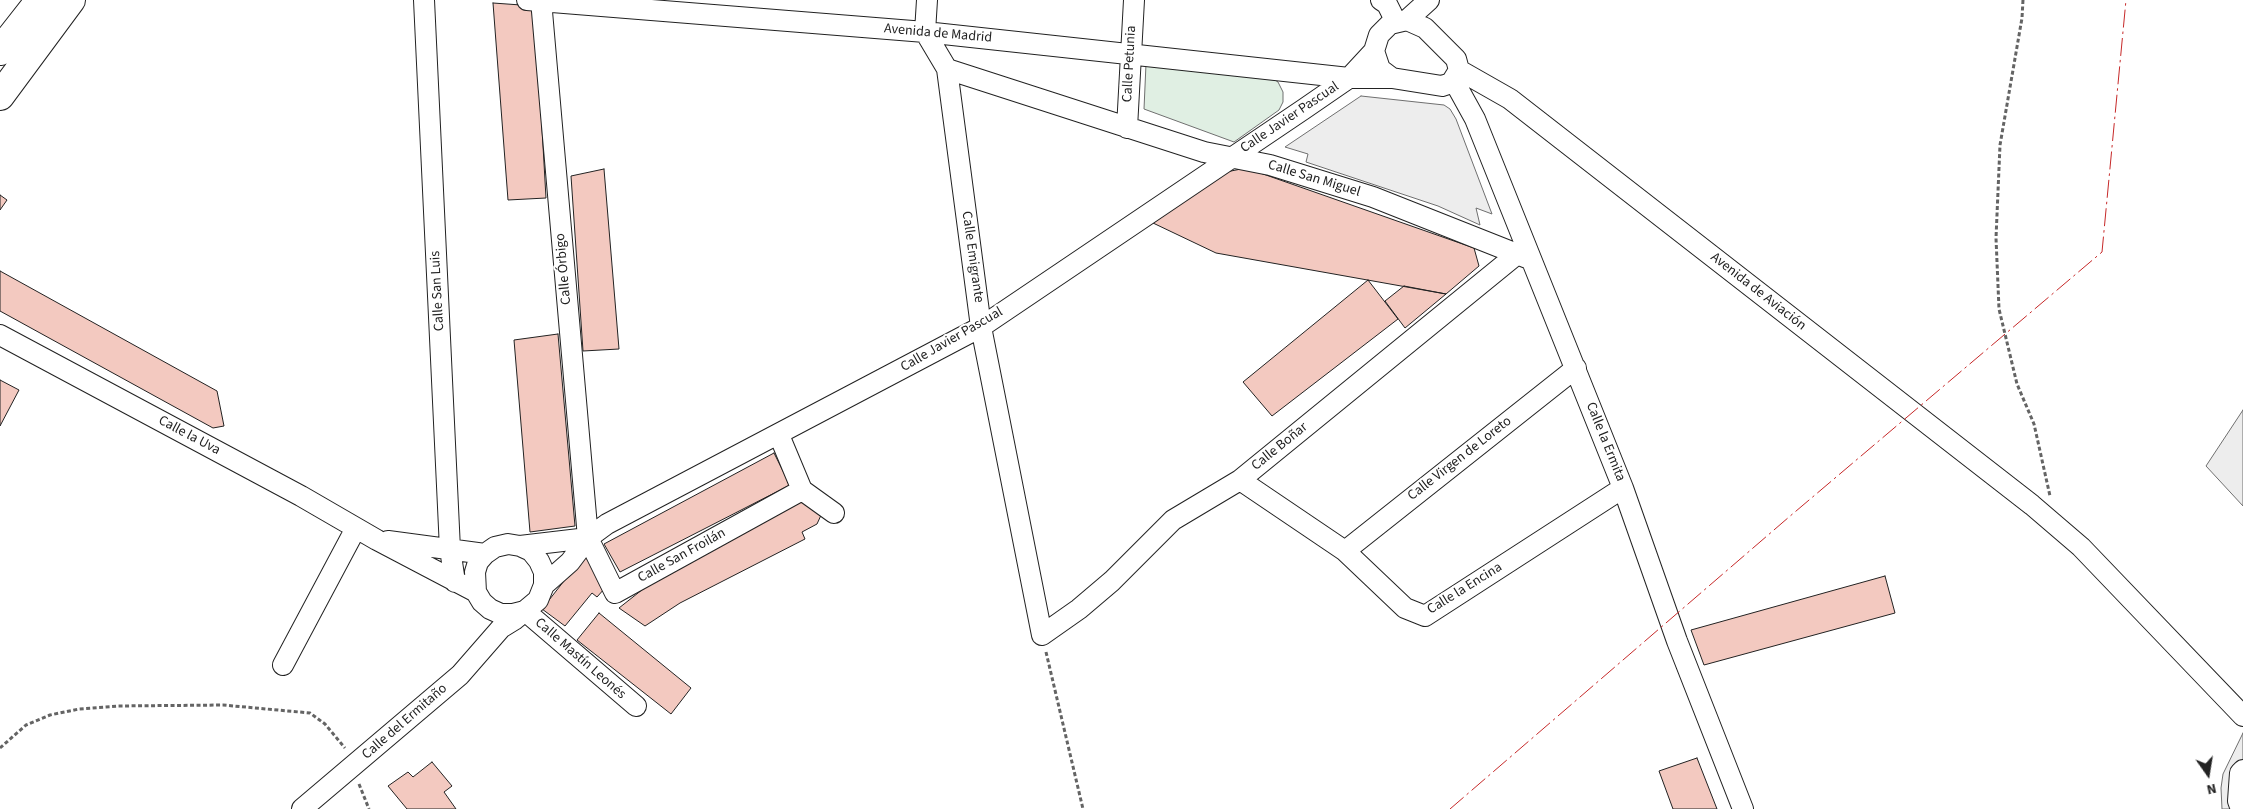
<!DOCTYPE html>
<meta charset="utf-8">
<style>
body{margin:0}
#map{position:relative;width:2243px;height:809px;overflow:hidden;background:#fff;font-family:"Source Sans 3",sans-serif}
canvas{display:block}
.north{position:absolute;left:2183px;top:749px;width:50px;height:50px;-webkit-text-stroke:4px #fff;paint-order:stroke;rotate:167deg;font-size:14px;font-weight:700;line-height:20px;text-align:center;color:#222}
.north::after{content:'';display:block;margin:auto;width:18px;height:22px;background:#222;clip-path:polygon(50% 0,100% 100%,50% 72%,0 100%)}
</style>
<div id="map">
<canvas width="2243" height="809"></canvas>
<div class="north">N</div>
</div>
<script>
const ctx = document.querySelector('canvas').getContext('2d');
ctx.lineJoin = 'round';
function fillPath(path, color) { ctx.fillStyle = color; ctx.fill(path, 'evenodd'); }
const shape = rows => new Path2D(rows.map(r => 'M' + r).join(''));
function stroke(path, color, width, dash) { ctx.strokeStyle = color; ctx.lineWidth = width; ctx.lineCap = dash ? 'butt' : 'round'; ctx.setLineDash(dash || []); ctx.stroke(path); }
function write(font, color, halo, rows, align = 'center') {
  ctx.font = font + ' "Source Sans 3",sans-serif'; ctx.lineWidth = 4; ctx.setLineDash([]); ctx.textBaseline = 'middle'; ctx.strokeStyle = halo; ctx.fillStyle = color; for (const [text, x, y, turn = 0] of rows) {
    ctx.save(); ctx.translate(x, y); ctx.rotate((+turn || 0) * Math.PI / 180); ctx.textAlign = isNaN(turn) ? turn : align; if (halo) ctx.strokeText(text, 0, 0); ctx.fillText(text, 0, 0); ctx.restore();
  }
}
const green = shape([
 [1146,64,1269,76,1278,82,1283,92,1283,102,1279,110,1234,142,1144,109,1146,64]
]);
const parking = shape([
 [1361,96,1444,105,1450,109,1456,119,1492,214,1476,208,1480,225,1438,206,1306,162,1308,154,1285,147,1361,96],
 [2243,410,2243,506,2206,466,2243,410],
 [2243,733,2243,809,2222,809,2221,788,2223,774,2243,733]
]);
const building = shape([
 [493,3,535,6,546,198,508,200,493,3],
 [1246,168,1474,248,1479,266,1446,294,1216,253,1153,223,1226,172,1246,168],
 [604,169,619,349,583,351,571,176,604,169],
 [0,195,7,200,0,210,0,195],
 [0,271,217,391,224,426,213,428,0,311,0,271],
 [1368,280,1398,319,1272,416,1243,382,1368,280],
 [1404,286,1446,294,1405,328,1385,301,1404,286],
 [558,334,575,526,530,532,514,340,558,334],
 [0,380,19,390,0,426,0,380],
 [774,453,790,485,620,572,604,544,774,453],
 [805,499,822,513,817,524,802,532,805,539,680,603,645,626,619,608,657,578,805,499],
 [582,558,589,559,605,588,597,597,592,593,565,626,542,609,582,558],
 [1885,576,1895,613,1704,665,1691,630,1885,576],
 [599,613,691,688,671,714,577,640,599,613],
 [1697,758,1717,809,1673,809,1659,771,1697,758],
 [432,762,452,786,444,792,456,809,407,809,388,786,408,772,413,777,432,762]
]);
const path = shape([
 [2023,0,2022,18,2000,145,1996,238,1999,309,2017,384,2034,424,2050,496],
 [1046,652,1083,809],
 [0,748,26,725,50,715,79,709,118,706,223,705,310,713,325,724,345,748],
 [359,784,369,809]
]);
const minor = shape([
 [424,0,450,549,455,582],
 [527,0,925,32,1349,78,1392,78],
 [541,0,588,538,615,593,802,490],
 [927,0,925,32,947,69,981,327,1042,635,1079,609,1112,581,1173,520,1240,480,1516,255],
 [1381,0,1387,4,1396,22],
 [1407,20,1425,28,1456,59,1459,70,1451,83,1442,86,1392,78,1380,69,1374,51,1379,35,1390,24,1407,20],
 [1407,20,1429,0],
 [947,69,1204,152,1270,165,1373,197,1527,258],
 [1459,70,1510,99,2032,505,2081,547,2243,716],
 [1454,81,1475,119,1623,488,1677,641,1743,809],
 [1127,128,1134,0],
 [0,335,301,496,377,540,476,592],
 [779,435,802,490,834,513],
 [1240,480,1345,551,1405,608,1425,616,1623,488],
 [388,541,485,554],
 [520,546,588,538],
 [1345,551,1576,368],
 [544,585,570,562,588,538,607,524,981,327,1304,109,1349,78,1374,51],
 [525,611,636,706],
 [283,665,356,528],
 [302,809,460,675,501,628,514,620,538,600,544,585,544,572,539,561,531,551,520,546,508,544,495,547,485,554,478,562,475,572,476,592,482,602,490,609,501,614,513,614,525,611],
 [2241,809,2238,801,2240,773,2243,770]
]);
const highway = shape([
 [0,51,40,0],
 [0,96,71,0]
]);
const power = shape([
 [1450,809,1789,517,2102,252,2126,0]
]);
const streetNames = [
 ["Avenida de Madrid",938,34,5],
 ["Calle Petunia",1130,64,-87],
 ["Calle Javier Pascual",1290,118,-34],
 ["Calle San Miguel",1314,179,17],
 ["Calle Emigrante",972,257,82],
 ["Calle Órbigo",564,269,-95],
 ["Calle San Luis",438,291,-93],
 ["Avenida de Aviación",1758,292,38],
 ["Calle Javier Pascual",952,340,-30],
 ["Calle la Uva",189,436,28],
 ["Calle la Ermita",1605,442,68],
 ["Calle Boñar",1280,447,-39],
 ["Calle Virgen de Loreto",1460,459,-38],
 ["Calle San Froilán",682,556,-29],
 ["Calle la Encina",1465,589,-32],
 ["Calle Mastín Leonés",580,659,41],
 ["Calle del Ermitaño",405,722,-41]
];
fillPath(green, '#e0efe3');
stroke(green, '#6f6f6f', 1);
fillPath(parking, '#ededed');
stroke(parking, '#6f6f6f', 1);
fillPath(building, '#f3c9c0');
stroke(building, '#222', 1);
stroke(minor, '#222', 22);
stroke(highway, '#222', 30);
stroke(path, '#646464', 3, [4, 2.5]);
stroke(minor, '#fff', 20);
stroke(highway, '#fff', 28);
stroke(power, '#c62828', 1, [18, 4, 2.5, 4]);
write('14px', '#222', '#fff', streetNames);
</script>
